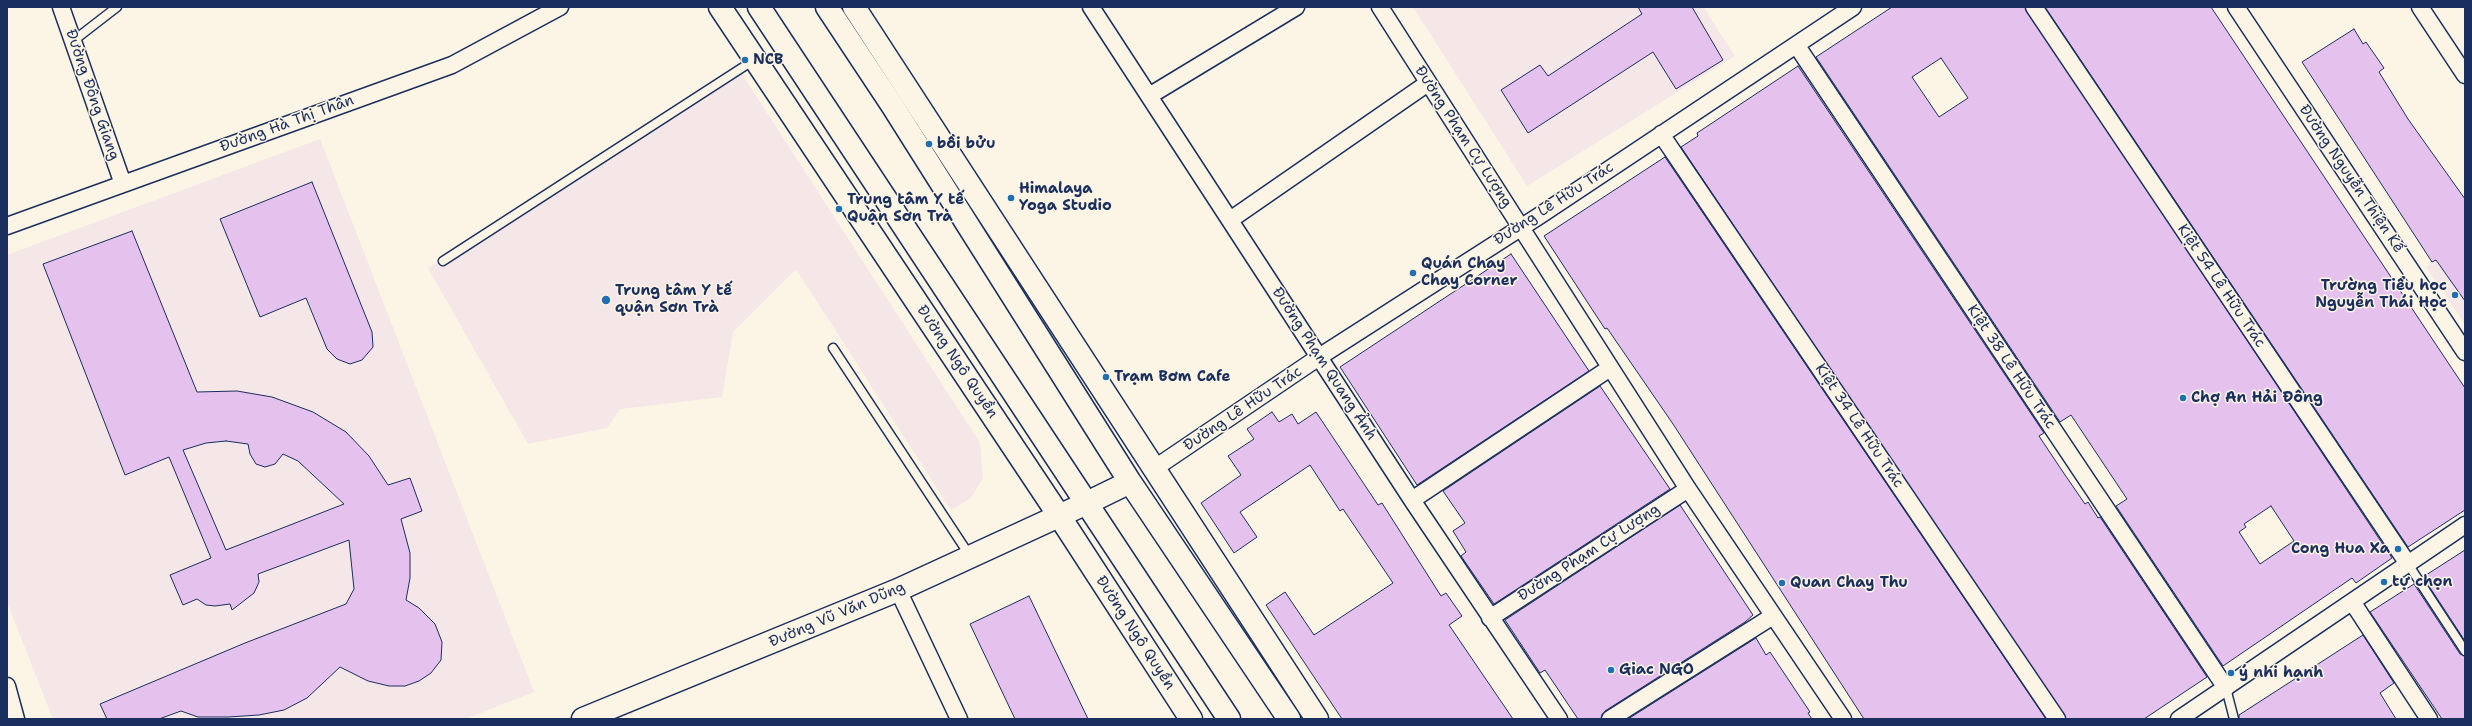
<!DOCTYPE html>
<meta charset="utf-8">
<style>
body{margin:0}
#map{position:relative;width:2472px;height:726px;overflow:hidden;background:#fcf5e5;font-family:"Shantell Sans",sans-serif}
canvas{display:block}
.frame{position:absolute;inset:0;border:8px solid #1b2f5e;pointer-events:none}
</style>
<div id="map">
<canvas width="2472" height="726"></canvas>
<div class="frame"></div>
</div>
<script>
const ctx = document.querySelector('canvas').getContext('2d');
ctx.lineJoin = 'round';
function fillPath(path, color) { ctx.fillStyle = color; ctx.fill(path, 'evenodd'); }
const shape = rows => new Path2D(rows.map(r => 'M' + r).join(''));
function stroke(path, color, width, dash) { ctx.strokeStyle = color; ctx.lineWidth = width; ctx.lineCap = dash ? 'butt' : 'round'; ctx.setLineDash(dash || []); ctx.stroke(path); }
function write(font, color, halo, rows, align = 'center') {
  ctx.font = font + ' "Shantell Sans",sans-serif'; ctx.lineWidth = 3; ctx.setLineDash([]); ctx.textBaseline = 'middle'; ctx.strokeStyle = halo; ctx.fillStyle = color; for (const [text, x, y, turn = 0] of rows) {
    ctx.save(); ctx.translate(x, y); ctx.rotate((+turn || 0) * Math.PI / 180); ctx.textAlign = isNaN(turn) ? turn : align; if (halo) ctx.strokeText(text, 0, 0); ctx.fillText(text, 0, 0); ctx.restore();
  }
}
const built = shape([
 [1413,7,1703,7,1735,56,1527,186],
 [742,74,980,443,983,478,971,498,951,510,796,269,733,332,722,397,620,409,607,428,528,444,428,268],
 [320,139,534,692,465,719,53,719,7,602,7,255],
 [2465,241,2465,324,2426,267]
]);
const building = shape([
 [1638,7,1692,7,1723,60,1676,89,1653,52,1528,133,1501,90,1540,65,1548,76,1642,14,1638,7],
 [1892,7,2025,7,2392,558,2356,583,2352,578,2223,666,2116,506,2127,499,2071,415,2060,422,1816,57,1892,7],
 [1941,58,1968,98,1939,117,1912,77,1941,58],
 [2271,506,2294,541,2260,564,2239,532,2246,527,2244,524,2271,506],
 [2045,7,2211,7,2465,388,2465,510,2408,547,2045,7],
 [2354,29,2363,44,2366,42,2384,68,2379,72,2408,119,2465,199,2465,301,2436,260,2432,262,2302,62,2354,29],
 [1798,66,2044,433,2039,436,2063,472,2085,504,2088,502,2098,518,2100,517,2207,677,2144,719,2066,719,1681,147,1698,136,1697,133,1798,66],
 [1665,157,2046,719,1864,719,1673,424,1607,328,1605,329,1544,236,1665,157],
 [312,182,372,332,373,347,362,360,350,364,337,359,327,349,306,298,260,317,220,219,312,182],
 [132,231,197,392,237,391,272,397,313,412,346,432,369,456,388,485,410,478,422,511,401,519,410,553,410,578,406,600,419,608,435,624,442,642,441,660,431,673,419,681,405,686,389,686,368,681,340,667,307,698,284,710,259,715,228,717,198,717,181,711,159,719,107,719,100,704,245,643,346,604,354,589,349,540,258,574,259,582,254,593,232,610,230,604,215,606,206,605,197,599,183,605,170,575,211,558,169,457,125,475,43,264,132,231],
 [226,441,248,444,250,454,256,464,265,467,275,464,283,454,298,461,344,504,226,550,183,450,206,443,226,441],
 [1511,254,1589,371,1417,485,1340,367,1511,254],
 [1600,386,1670,489,1494,604,1461,556,1466,552,1453,531,1465,523,1443,491,1600,386],
 [1272,412,1279,422,1292,414,1298,424,1316,412,1378,505,1382,503,1441,596,1446,593,1462,616,1449,625,1513,719,1342,719,1266,605,1285,592,1314,635,1393,583,1343,509,1340,511,1310,465,1240,512,1257,537,1234,553,1201,503,1241,475,1228,456,1254,439,1247,429,1272,412],
 [1680,505,1753,615,1745,622,1605,711,1601,719,1578,719,1545,670,1540,673,1505,620,1680,505],
 [2465,550,2465,641,2423,577,2465,550],
 [2414,584,2460,654,2465,656,2465,719,2442,719,2370,612,2414,584],
 [1029,596,1088,719,1015,719,970,624,1029,596],
 [2363,635,2394,683,2380,693,2396,719,2239,719,2239,715,2363,635],
 [1756,638,1766,655,1770,652,1810,712,1808,713,1812,719,1628,719,1756,638]
]);
const lane = shape([
 [73,41,117,7],
 [443,261,754,60],
 [833,348,970,556],
 [2408,564,2465,651],
 [2226,688,2234,719]
]);
const street = shape([
 [61,7,123,184],
 [1091,7,1412,500,1559,719],
 [1380,7,1688,489,1843,719],
 [2034,7,2408,564],
 [2236,7,2465,352],
 [2420,7,2465,75],
 [1797,46,2226,688],
 [1149,96,1296,7],
 [1661,134,2057,719],
 [1230,220,1428,83],
 [7,226,452,65,560,7],
 [1155,468,1319,357,1539,216,1853,7],
 [1412,500,1610,368],
 [898,590,959,719],
 [2353,603,2429,719],
 [1490,618,1688,489],
 [7,686,16,719],
 [1610,719,1773,616],
 [2179,719,2465,525]
]);
const secondary = shape([
 [720,7,1060,517,1191,719],
 [854,7,1317,719],
 [583,719,898,590,1087,503]
]);
const highway = shape([
 [759,7,1229,719],
 [827,7,892,105,1130,482,1289,719],
 [1087,503,1130,482]
]);
const markers = [
 [745,60,4,"#1f6fb2"],
 [929,144,4,"#1f6fb2"],
 [1011,198,4,"#1f6fb2"],
 [839,209,4,"#1f6fb2"],
 [1413,273,4,"#1f6fb2"],
 [2455,295,4,"#1f6fb2"],
 [606,300,5,"#1f6fb2"],
 [1106,377,4,"#1f6fb2"],
 [2183,398,4,"#1f6fb2"],
 [2398,549,4,"#1f6fb2"],
 [2384,582,4,"#1f6fb2"],
 [1782,583,4,"#1f6fb2"],
 [1611,670,4,"#1f6fb2"],
 [2231,673,4,"#1f6fb2"]
];
const poiNames = [
 ["NCB",753,60],
 ["bồi bửu",937,144],
 ["Himalaya",1019,189],
 ["Yoga Studio",1019,206],
 ["Trung tâm Y tế",847,200],
 ["Quận Sơn Trà",847,217],
 ["Quán Chay",1421,264],
 ["Chay Corner",1421,281],
 ["Trường Tiểu học",2447,286,"right"],
 ["Nguyễn Thái Học",2447,303,"right"],
 ["Trung tâm Y tế",615,291],
 ["quận Sơn Trà",615,308],
 ["Trạm Bơm Cafe",1114,377],
 ["Chợ An Hải Đông",2191,398],
 ["Cong Hua Xa",2390,549,"right"],
 ["tự chọn",2392,582],
 ["Quan Chay Thu",1790,583],
 ["Giac NGO",1619,670],
 ["ý nhi hạnh",2239,673]
];
const streetNames = [
 ["Đường Đông Giang",92,95,71],
 ["Đường Hà Thị Thân",287,124,-20],
 ["Đường Phạm Cự Lượng",1463,137,57],
 ["Đường Nguyễn Thiện Kế",2351,179,56],
 ["Đường Lê Hữu Trác",1554,204,-33],
 ["Kiệt 54 Lê Hữu Trác",2221,286,56],
 ["Đường Ngô Quyền",957,362,56],
 ["Đường Phạm Quang Ảnh",1324,364,57],
 ["Kiệt 38 Lê Hữu Trác",2011,367,56],
 ["Đường Lê Hữu Trác",1243,409,-34],
 ["Kiệt 34 Lê Hữu Trác",1859,426,56],
 ["Đường Phạm Cự Lượng",1589,553,-33],
 ["Đường Vũ Văn Dũng",837,615,-23],
 ["Đường Ngô Quyền",1135,633,57]
];
fillPath(built, '#f5e6e7');
fillPath(building, '#e5c2ed');
stroke(building, '#1b2f5e', 1);
stroke(lane, '#1b2f5e', 11);
stroke(street, '#1b2f5e', 19);
stroke(secondary, '#1b2f5e', 25);
stroke(highway, '#1b2f5e', 25);
stroke(lane, '#fcf5e5', 8);
stroke(street, '#fcf5e5', 16);
stroke(secondary, '#fcf5e5', 22);
stroke(highway, '#fcf5e5', 22);
for (const [x, y, r, color] of markers) { const dot = new Path2D(); dot.arc(x, y, r, 0, 2 * Math.PI); ctx.fillStyle = color; ctx.fill(dot); stroke(dot, '#fcf5e5', 1.5); }
write('bold 15px', '#1b2f5e', '#fcf5e5', poiNames, 'left');
write('15px', '#1b2f5e', '#fcf5e5', streetNames);
</script>
